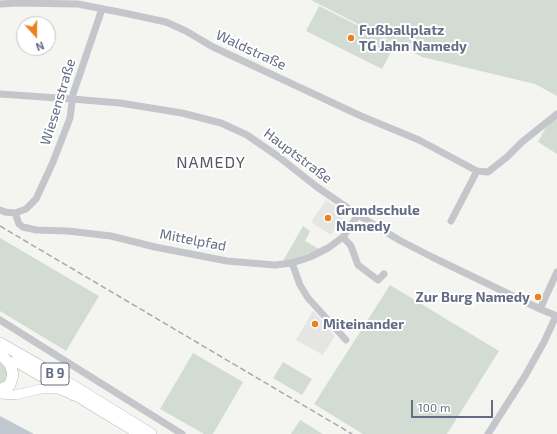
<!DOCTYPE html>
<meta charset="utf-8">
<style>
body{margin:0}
#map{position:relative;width:557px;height:434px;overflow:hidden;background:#f4f5f1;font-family:"Exo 2",sans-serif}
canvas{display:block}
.north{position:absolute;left:16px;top:16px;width:40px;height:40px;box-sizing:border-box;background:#fff;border:1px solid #c1c4ce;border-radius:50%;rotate:159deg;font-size:11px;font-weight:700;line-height:16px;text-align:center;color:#636c84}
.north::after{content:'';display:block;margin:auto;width:14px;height:18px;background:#eb821b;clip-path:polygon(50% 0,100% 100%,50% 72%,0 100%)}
.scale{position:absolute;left:411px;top:400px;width:82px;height:18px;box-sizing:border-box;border:2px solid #636c84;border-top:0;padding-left:5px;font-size:12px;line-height:14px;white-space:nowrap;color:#636c84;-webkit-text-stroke:3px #fff;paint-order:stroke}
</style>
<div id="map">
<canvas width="557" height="434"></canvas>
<div class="north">N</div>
<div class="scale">100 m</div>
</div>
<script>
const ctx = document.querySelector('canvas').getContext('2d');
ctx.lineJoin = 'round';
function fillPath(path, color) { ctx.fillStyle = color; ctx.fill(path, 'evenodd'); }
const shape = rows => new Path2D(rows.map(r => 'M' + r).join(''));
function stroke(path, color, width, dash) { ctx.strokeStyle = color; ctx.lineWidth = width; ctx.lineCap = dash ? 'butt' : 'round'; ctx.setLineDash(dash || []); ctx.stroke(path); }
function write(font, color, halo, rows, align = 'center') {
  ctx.font = font + ' "Exo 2",sans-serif'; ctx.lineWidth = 4; ctx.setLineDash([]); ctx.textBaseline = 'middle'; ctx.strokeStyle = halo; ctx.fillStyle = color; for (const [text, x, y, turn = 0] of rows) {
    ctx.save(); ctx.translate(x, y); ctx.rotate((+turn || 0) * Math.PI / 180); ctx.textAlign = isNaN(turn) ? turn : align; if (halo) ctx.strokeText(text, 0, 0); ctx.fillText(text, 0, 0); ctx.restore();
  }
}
const built = shape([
 [326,200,346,213,331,235,311,222],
 [313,311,335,336,323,355,296,340]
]);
const green = shape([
 [311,0,557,0,557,96,535,84,422,57],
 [319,6,395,44,382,69,306,31],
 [557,115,557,154,538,142,548,123],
 [303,226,310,231,305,241,319,249,293,260,283,261],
 [0,238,99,296,66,351,0,311],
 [390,285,499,351,447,434,363,434,314,404],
 [193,353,243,382,213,434,204,434,160,409],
 [0,362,6,368,8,379,0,387],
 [283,362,312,379,302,395,273,378],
 [300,420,323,434,291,434]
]);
const water = shape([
 [0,416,34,434,0,434]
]);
const minor = shape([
 [0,4,18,3,78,4,124,13,166,22,186,31,213,47,361,116,419,140,477,171,488,172,507,157,522,142,557,114],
 [0,94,72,99,120,103,182,113,221,123,247,135,279,157,317,187,358,215,399,240,432,257,540,309,557,316],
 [0,210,5,212,15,213,26,209,36,199,53,162,70,118,73,94,102,9],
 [15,213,19,224,23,227,36,230,68,231,111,236,155,247,227,261,275,265,292,263,310,257,328,248,343,237,358,215],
 [451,221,477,171],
 [343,237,351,246,358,265,378,280,384,274],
 [292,263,300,285,308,298,346,340],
 [540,309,557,272],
 [0,320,182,434],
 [488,434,525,376,544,342,556,316]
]);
const major = shape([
 [0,394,15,395,41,389,58,389,74,395,138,434]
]);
const highway = shape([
 [0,343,54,374,151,434],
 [0,354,10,364,13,374,10,385,0,390],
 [16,361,74,395]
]);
const rail = shape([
 [0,226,352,434]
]);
const markers = [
 [351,38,4,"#eb821b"],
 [328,218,4,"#eb821b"],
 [538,297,4,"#eb821b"],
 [315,324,4,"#eb821b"]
];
const shields = [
 [55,374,28]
];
const shieldNames = [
 ["B 9",55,374]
];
const poiNames = [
 ["Fußballplatz",359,30],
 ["TG Jahn Namedy",359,46],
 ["Grundschule",336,210],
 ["Namedy",336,226],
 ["Zur Burg Namedy",530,297,"right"],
 ["Miteinander",323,324]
];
const streetNames = [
 ["Waldstraße",251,50,25],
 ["Wiesenstraße",58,102,-73],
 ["Hauptstraße",298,156,37],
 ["Mittelpfad",193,240,11]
];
const quarterNames = [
 ["NAMEDY",211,163]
];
fillPath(built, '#e5e6e4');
fillPath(green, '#d3dcd2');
fillPath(water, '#c0c7cf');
stroke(major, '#b7b9be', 10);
stroke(highway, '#b7b8bd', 12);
stroke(minor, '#c5c6cb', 7);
stroke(major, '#fff', 9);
stroke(highway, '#fff', 11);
stroke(rail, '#a6a9b1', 1.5, [6, 3]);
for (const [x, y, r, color] of markers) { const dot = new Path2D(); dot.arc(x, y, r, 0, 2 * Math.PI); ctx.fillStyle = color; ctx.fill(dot); stroke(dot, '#fff', 1.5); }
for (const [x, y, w] of shields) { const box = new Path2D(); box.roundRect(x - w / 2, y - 11, w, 22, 3); ctx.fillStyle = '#fff'; ctx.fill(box); stroke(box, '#636c84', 1); }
write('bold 13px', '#636c84', null, shieldNames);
write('bold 14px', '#636c84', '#fff', poiNames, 'left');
write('14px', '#636c84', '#fff', streetNames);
ctx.letterSpacing = '1px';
write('16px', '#515868', '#fff', quarterNames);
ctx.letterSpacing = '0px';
</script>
